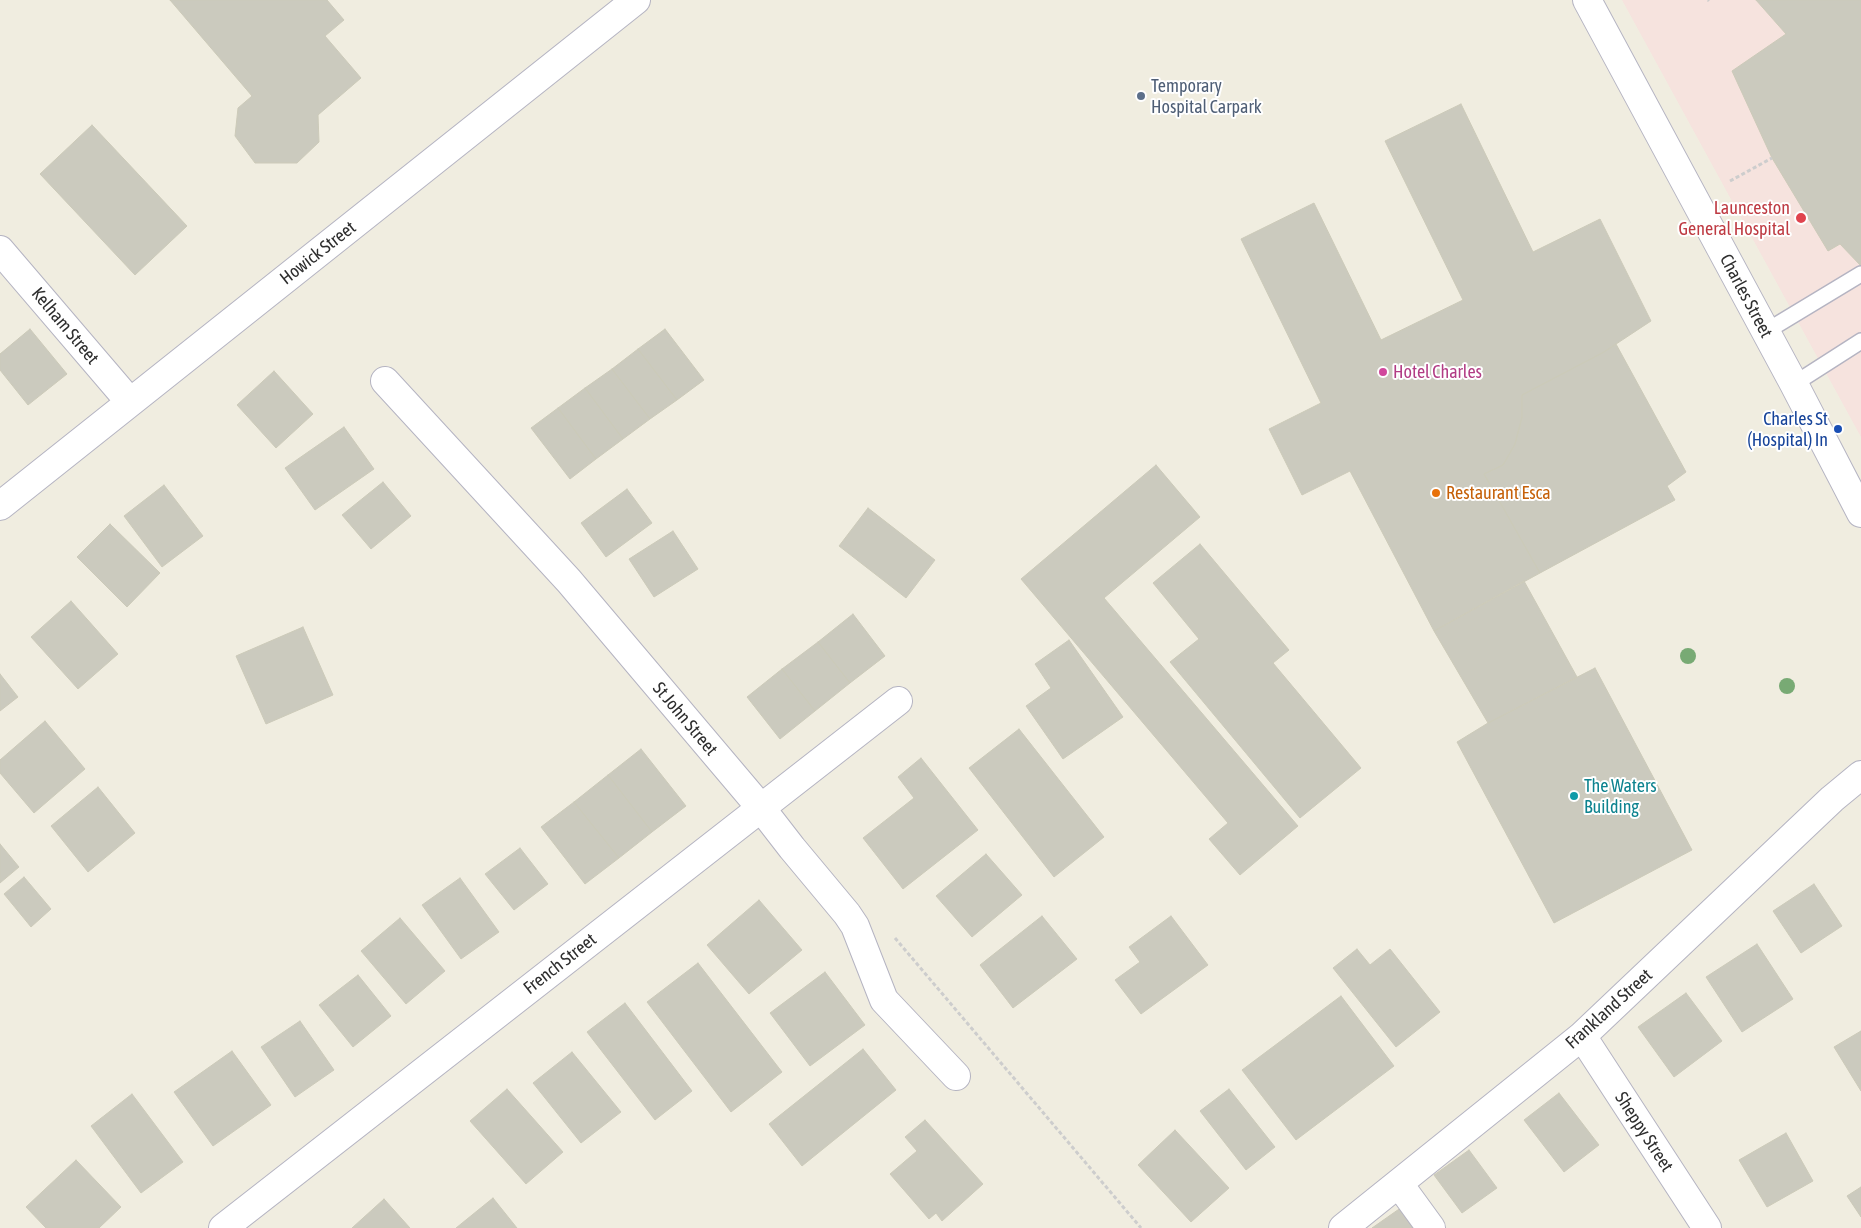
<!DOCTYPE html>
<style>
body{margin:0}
canvas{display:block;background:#f0ede0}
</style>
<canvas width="1861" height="1228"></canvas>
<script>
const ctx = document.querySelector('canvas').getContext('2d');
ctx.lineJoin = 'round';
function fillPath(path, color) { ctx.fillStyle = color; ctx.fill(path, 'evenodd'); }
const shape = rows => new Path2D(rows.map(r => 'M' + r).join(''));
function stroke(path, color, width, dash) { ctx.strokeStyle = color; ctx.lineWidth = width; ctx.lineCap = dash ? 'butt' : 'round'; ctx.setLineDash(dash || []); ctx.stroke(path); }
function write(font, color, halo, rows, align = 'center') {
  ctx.font = font + ' "Asap Condensed",sans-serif'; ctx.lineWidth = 4; ctx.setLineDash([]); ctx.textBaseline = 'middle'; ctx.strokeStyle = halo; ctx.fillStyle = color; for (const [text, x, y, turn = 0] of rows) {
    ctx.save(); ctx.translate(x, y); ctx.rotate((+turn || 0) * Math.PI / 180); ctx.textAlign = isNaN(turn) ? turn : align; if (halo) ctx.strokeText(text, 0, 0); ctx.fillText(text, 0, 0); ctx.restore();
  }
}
const medical = shape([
 [1622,0,1861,0,1861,437]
]);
const building = shape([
 [170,0,327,0,344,20,325,36,361,78,318,115,319,142,297,163,255,163,235,136,238,108,252,96,170,0],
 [1756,0,1861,0,1861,266,1840,244,1828,251,1772,158,1732,71,1786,34,1756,0],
 [1461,104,1533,252,1600,219,1651,321,1604,352,1522,395,1522,417,1515,444,1503,465,1484,474,1540,573,1434,631,1350,471,1302,495,1269,429,1321,403,1241,239,1314,203,1381,340,1463,300,1385,141,1461,104],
 [92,125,187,226,135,275,40,174,92,125],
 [30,329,67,374,28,405,0,370,0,354,30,329],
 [665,329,704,380,677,400,638,349,665,329],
 [1616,344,1686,472,1667,486,1675,500,1540,573,1484,474,1503,465,1515,444,1522,417,1522,395,1604,352,1616,344],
 [638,349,677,400,650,419,612,369,638,349],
 [612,369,650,419,623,439,585,388,612,369],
 [274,371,313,414,276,448,237,405,274,371],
 [585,388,623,439,596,459,558,408,585,388],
 [558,408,596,459,570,479,531,428,558,408],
 [344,427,374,469,315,510,285,468,344,427],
 [1156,465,1200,517,1104,598,1298,826,1240,875,1209,839,1228,823,1021,579,1156,465],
 [383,482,411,516,371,549,342,515,383,482],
 [164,485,203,536,162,567,124,516,164,485],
 [627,489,652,523,606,557,581,523,627,489],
 [868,508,935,560,906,598,839,546,868,508],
 [110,524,160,573,127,607,77,557,110,524],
 [673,531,698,569,654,597,629,559,673,531],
 [1200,544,1289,650,1273,663,1361,768,1300,818,1170,662,1199,639,1153,583,1200,544],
 [1524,581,1577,677,1488,723,1434,631,1524,581],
 [71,601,118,654,78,689,31,637,71,601],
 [853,614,885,656,850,683,818,642,853,614],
 [303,627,333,695,266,724,236,656,303,627],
 [1069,640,1123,717,1063,759,1026,706,1051,688,1035,664,1069,640],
 [818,642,850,683,815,711,782,669,818,642],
 [1595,668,1692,850,1554,923,1457,742,1488,723,1595,668],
 [782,669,815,711,780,739,747,697,782,669],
 [0,674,18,697,0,711,0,674],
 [45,721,85,769,34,813,0,773,0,760,45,721],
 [1019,729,1104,837,1054,877,969,768,1019,729],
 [641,749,686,806,652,832,608,775,641,749],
 [921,758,978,830,903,889,863,838,914,798,898,777,921,758],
 [608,775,652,832,619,858,574,802,608,775],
 [98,787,135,833,88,872,51,826,98,787],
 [574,802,619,858,585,884,541,827,574,802],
 [0,844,19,867,0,883,0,844],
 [520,848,548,884,514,910,485,874,520,848],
 [986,854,1022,895,972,937,936,896,986,854],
 [24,877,51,909,31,927,4,894,24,877],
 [460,878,499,932,461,959,422,905,460,878],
 [1814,884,1842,926,1801,953,1773,911,1814,884],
 [759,900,802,950,749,994,707,945,759,900],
 [1042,916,1077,959,1013,1008,980,965,1042,916],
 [1171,916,1208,965,1141,1014,1115,980,1140,962,1129,947,1171,916],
 [400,918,445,971,406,1004,361,951,400,918],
 [1757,944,1793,999,1742,1032,1706,977,1757,944],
 [1357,949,1370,965,1390,949,1440,1012,1396,1047,1333,968,1357,949],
 [698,963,782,1072,731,1112,647,1002,698,963],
 [825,972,865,1025,810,1066,770,1013,825,972],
 [358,975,391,1016,353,1047,319,1005,358,975],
 [1686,993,1722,1041,1674,1077,1638,1027,1686,993],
 [1341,996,1394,1066,1296,1140,1242,1070,1341,996],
 [625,1003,692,1091,655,1120,587,1032,625,1003],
 [300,1021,334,1070,295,1097,261,1047,300,1021],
 [1861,1031,1861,1091,1834,1047,1861,1031],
 [863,1049,896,1090,802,1166,769,1124,863,1049],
 [232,1051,271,1105,213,1146,174,1092,232,1051],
 [572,1052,621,1112,581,1143,533,1083,572,1052],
 [507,1089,563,1152,526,1184,470,1121,507,1089],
 [1229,1089,1275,1147,1246,1170,1200,1111,1229,1089],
 [1559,1093,1599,1145,1564,1172,1524,1120,1559,1093],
 [132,1094,183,1162,141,1193,91,1126,132,1094],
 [925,1120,983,1184,942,1221,936,1213,929,1219,890,1174,917,1151,905,1137,925,1120],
 [1175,1130,1229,1188,1191,1222,1138,1165,1175,1130],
 [1786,1133,1813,1181,1767,1207,1739,1160,1786,1133],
 [1469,1150,1497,1188,1462,1213,1434,1175,1469,1150],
 [76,1160,121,1207,99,1228,46,1228,26,1207,76,1160],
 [1861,1187,1861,1217,1847,1196,1861,1187],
 [493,1198,517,1228,456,1228,493,1198],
 [384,1199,410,1228,352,1228,384,1199],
 [1402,1207,1416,1228,1372,1228,1402,1207]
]);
const path = shape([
 [1708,0,1709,1],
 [1730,181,1772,158],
 [895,938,1141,1228]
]);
const lane = shape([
 [1765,332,1861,274],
 [1794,384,1861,341]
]);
const street = shape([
 [0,250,130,402],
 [385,381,569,581,761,808,792,848,847,914,855,926,884,1000,956,1076],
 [0,506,636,0],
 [1582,1036,1707,1228],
 [1399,1184,1431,1228],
 [223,1228,898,701],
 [1343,1228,1582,1036,1832,799,1861,775]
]);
const secondary = shape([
 [1587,0,1794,384,1861,513]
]);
const trees = [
 [1688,656],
 [1787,686]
];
const markers = [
 [1141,96,5,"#5c6f8a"],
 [1801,218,6,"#e0444e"],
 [1383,372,5,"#d1479c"],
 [1838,429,5,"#1a4fb4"],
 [1436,493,5,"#e8710a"],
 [1574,796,5,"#0f9aa8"]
];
const serviceNames = [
 ["Temporary",1151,86],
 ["Hospital Carpark",1151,107]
];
const healthNames = [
 ["Launceston",1790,208],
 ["General Hospital",1790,229]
];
const streetNames = [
 ["Howick Street",318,253,-38],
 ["Charles Street",1746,296,62],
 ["Kelham Street",65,326,50],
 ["St John Street",685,719,50],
 ["French Street",560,964,-38],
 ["Frankland Street",1609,1009,-42],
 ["Sheppy Street",1644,1132,57]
];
const hotelNames = [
 ["Hotel Charles",1393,372]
];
const transitNames = [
 ["Charles St",1828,419],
 ["(Hospital) In",1828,440]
];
const foodNames = [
 ["Restaurant Esca",1446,493]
];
const cultureNames = [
 ["The Waters",1584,786],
 ["Building",1584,807]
];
fillPath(medical, '#f6e3de');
fillPath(building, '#cbcabe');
stroke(building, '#cccab9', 1);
stroke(lane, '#b5b4c2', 18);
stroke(street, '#b5b4c2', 30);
stroke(secondary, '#b5b4c2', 30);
stroke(path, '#cdcdcd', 3, [4, 2.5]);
stroke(lane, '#fff', 15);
stroke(street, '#fff', 28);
stroke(secondary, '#fff', 28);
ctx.fillStyle = '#78aa74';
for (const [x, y] of trees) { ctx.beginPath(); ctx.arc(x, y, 8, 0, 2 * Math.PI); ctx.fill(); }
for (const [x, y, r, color] of markers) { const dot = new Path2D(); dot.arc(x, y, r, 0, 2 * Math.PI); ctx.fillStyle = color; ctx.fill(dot); stroke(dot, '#fff', 2); }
write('18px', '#4e5e75', '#fff', serviceNames, 'left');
write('18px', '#be3a42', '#fff', healthNames, 'right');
write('18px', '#2e2e2e', '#fff', streetNames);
write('18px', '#b23c85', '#fff', hotelNames, 'left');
write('18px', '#164399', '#fff', transitNames, 'right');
write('18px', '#c56008', '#fff', foodNames, 'left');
write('18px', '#0d838f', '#fff', cultureNames, 'left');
</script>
